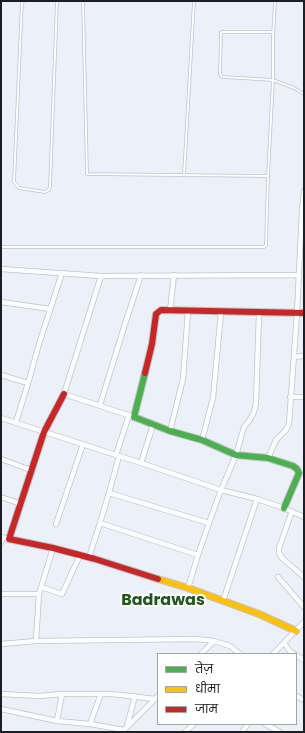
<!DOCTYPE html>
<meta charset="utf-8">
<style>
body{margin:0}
#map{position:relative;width:305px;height:733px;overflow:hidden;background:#ecf0f9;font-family:Poppins,"Noto Sans Devanagari",sans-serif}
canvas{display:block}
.frame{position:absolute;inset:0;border:2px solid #1c1e24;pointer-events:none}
.legend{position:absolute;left:157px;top:653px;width:140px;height:72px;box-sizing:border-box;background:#fff;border:1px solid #a4a5a7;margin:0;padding:5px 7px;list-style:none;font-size:12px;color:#1c1e24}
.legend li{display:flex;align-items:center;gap:8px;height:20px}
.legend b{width:20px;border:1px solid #a4a5a7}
</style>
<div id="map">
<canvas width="305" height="733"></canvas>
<div class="frame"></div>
<ul class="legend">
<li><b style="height:5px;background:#4caf50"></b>तेज़</li>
<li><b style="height:5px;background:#ffc107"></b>धीमा</li>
<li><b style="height:5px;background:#c62828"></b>जाम</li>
</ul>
</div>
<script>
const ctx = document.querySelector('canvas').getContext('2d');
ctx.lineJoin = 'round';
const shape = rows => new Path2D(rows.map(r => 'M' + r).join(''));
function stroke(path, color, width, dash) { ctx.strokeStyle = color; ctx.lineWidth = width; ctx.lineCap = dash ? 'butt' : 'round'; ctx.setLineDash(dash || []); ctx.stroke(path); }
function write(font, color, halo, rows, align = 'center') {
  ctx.font = font + ' Poppins,sans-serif'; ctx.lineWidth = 4; ctx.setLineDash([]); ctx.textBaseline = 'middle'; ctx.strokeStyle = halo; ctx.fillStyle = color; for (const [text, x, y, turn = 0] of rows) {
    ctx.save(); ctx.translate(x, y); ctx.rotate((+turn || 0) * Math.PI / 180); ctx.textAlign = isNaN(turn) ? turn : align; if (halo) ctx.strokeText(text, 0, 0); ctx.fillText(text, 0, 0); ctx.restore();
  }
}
const lane = shape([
 [24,1,22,2,14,182,19,188,45,192,49,190,50,186,57,1],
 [83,1,87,174,268,176],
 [273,32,222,32,221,33,220,73,221,76,224,77,273,80,294,88,304,94],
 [184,175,194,1],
 [1,247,264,247,266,245,268,176,273,80,273,37,275,1]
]);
const street = shape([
 [1,269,101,276,299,275],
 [101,276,64,394,134,417],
 [1,302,50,309],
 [170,311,174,275],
 [294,357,304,356],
 [1,375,28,383],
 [290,397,304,397],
 [100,405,125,324,141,275],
 [1,418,141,463,221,490,257,499,284,508,304,517],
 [16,422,29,380,39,344,62,273],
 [170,431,183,379,188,311],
 [202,440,213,398,221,312],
 [116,455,129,415],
 [119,456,109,493,209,523],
 [268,458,276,440,286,430,289,424,297,313,302,211,304,191],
 [1,459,31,470],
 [141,463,153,425],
 [109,493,100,523,198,555],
 [1,497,21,504],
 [292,511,279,548,279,553,282,558,304,577],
 [56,524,83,444],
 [1,537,9,539],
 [1,544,2,538],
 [89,557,100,523],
 [278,577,304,607],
 [41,587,62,594,80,555],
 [188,588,198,555,209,523,221,490,236,455,244,427,249,421,254,412,256,403,259,313],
 [1,594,39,594,53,548],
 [223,601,257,499],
 [36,641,39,594],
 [284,643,290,651,294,654],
 [1,644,36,641,196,639,214,641,230,646,240,654],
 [201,654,214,641],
 [273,654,304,622],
 [296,655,304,660],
 [1,694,39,696,62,694,112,694,155,699],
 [296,696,304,700],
 [1,709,57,721,90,724,124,730],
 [57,721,62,694],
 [90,724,101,694],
 [265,724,280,732],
 [127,726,135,696],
 [122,732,158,696],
 [185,732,194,724],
 [242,732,248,724]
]);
const fast = shape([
 [145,373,134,417,170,431,202,440,236,455,268,458,293,466,297,469,299,473,284,508]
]);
const slow = shape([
 [158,579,188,588,259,614,296,631]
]);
const jam = shape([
 [145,373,152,344,156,314,161,310,304,313],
 [64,394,44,432,9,539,53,548,95,559,158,579]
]);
const districtNames = [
 ["Badrawas",163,601]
];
stroke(lane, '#c1c3ca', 3.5);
stroke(street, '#c1c3ca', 6);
stroke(fast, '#c1c3ca', 8);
stroke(slow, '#c1c3ca', 8);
stroke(jam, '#c1c3ca', 8);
stroke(lane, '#fcfdfe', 2);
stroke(street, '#fcfdfe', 4.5);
stroke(fast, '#4caf50', 6);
stroke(slow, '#ffc107', 6);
stroke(jam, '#c62828', 6);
write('bold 16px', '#23551f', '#fff', districtNames);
</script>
